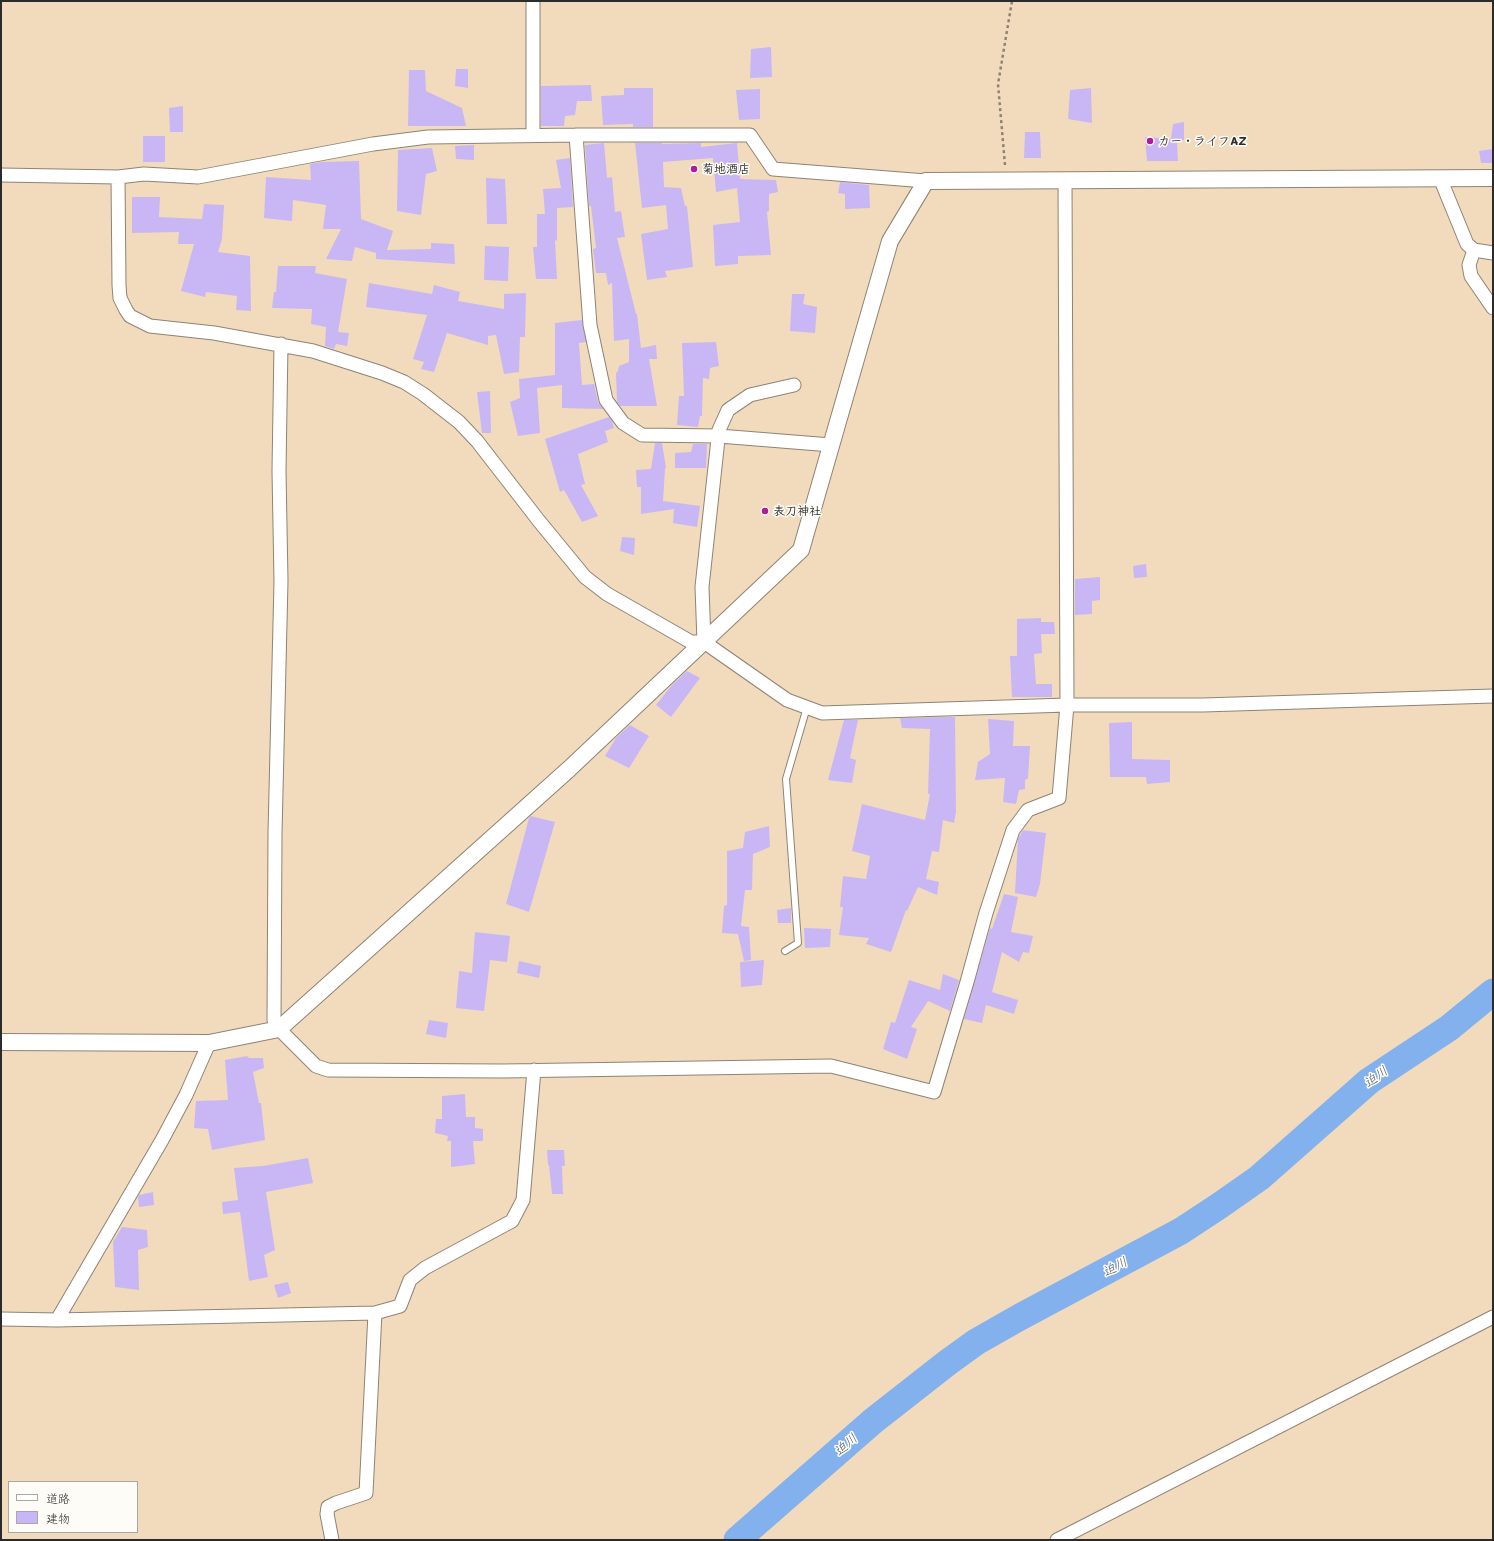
<!DOCTYPE html>
<meta charset="utf-8">
<style>
body{margin:0}
#map{position:relative;width:1494px;height:1541px;overflow:hidden;background:#f2dbbc;font-family:Mali,"Klee One",sans-serif}
canvas{display:block}
.frame{position:absolute;inset:0;border:2px solid #2b2b2b;pointer-events:none}
.legend{position:absolute;left:8px;top:1481px;width:130px;height:52px;box-sizing:border-box;background:#fdfcf7;border:1px solid #a9a8a5;margin:0;padding:5px 7px;list-style:none;font-size:12px;color:#2b2b2b}
.legend li{display:flex;align-items:center;gap:8px;height:20px}
.legend b{width:20px;border:1px solid #a9a8a5}
</style>
<div id="map">
<canvas width="1494" height="1541"></canvas>
<div class="frame"></div>
<ul class="legend">
<li><b style="height:5px;background:#fff"></b>道路</li>
<li><b style="height:11px;background:#c8b7f4"></b>建物</li>
</ul>
</div>
<script>
const ctx = document.querySelector('canvas').getContext('2d');
ctx.lineJoin = 'round';
const shape = rows => new Path2D(rows.map(r => 'M' + r).join(''));
function stroke(path, color, width, dash) { ctx.strokeStyle = color; ctx.lineWidth = width; ctx.lineCap = dash ? 'butt' : 'round'; ctx.setLineDash(dash || []); ctx.stroke(path); }
function fillPath(path, color) { ctx.fillStyle = color; ctx.fill(path, 'evenodd'); }
function write(font, color, halo, rows, align = 'center') {
  ctx.font = font + ' Mali,"Klee One",sans-serif'; ctx.lineWidth = 3; ctx.setLineDash([]); ctx.textBaseline = 'middle'; ctx.strokeStyle = halo; ctx.fillStyle = color; for (const [text, x, y, turn = 0] of rows) {
    ctx.save(); ctx.translate(x, y); ctx.rotate((+turn || 0) * Math.PI / 180); ctx.textAlign = isNaN(turn) ? turn : align; if (halo) ctx.strokeText(text, 0, 0); ctx.fillText(text, 0, 0); ctx.restore();
  }
}
const river = shape([
 [737,1540,873,1421,947,1363,976,1342,1020,1317,1181,1231,1219,1206,1259,1178,1369,1081,1449,1028,1493,992]
]);
const building = shape([
 [771,47,772,77,750,78,751,49],
 [456,69,468,69,468,88,455,86],
 [409,70,425,70,426,91,462,108,466,126,408,126],
 [591,85,592,101,577,101,575,115,565,116,564,126,541,126,541,86],
 [624,88,653,88,653,127,633,127,633,124,603,125,601,96,624,95],
 [1091,88,1092,123,1068,119,1070,90],
 [760,89,760,119,739,120,736,90],
 [183,106,183,132,170,132,169,108],
 [1184,122,1184,140,1177,142,1178,161,1147,161,1145,137,1171,139,1173,124],
 [1025,132,1040,132,1041,158,1024,158],
 [143,136,165,136,165,162,143,162],
 [604,143,607,178,612,177,615,212,621,211,625,237,617,238,636,314,637,314,641,348,656,345,657,359,649,359,657,406,620,406,617,402,616,373,618,371,619,366,629,362,629,339,614,341,612,283,608,285,606,273,596,273,593,249,596,248,591,206,589,206,585,145],
 [635,143,662,143,662,144,701,143,701,147,737,143,740,179,776,180,778,192,769,194,769,211,767,212,771,255,738,256,738,264,715,266,713,225,740,222,737,188,716,192,713,158,663,162,664,187,681,188,685,206,687,206,693,267,665,271,667,277,647,280,641,234,668,229,666,205,642,208],
 [474,145,474,160,456,159,455,146],
 [432,148,437,171,426,174,421,215,397,211,398,150],
 [1492,149,1493,163,1481,163,1479,151],
 [570,158,573,207,557,208,557,241,555,240,557,279,536,279,533,247,537,247,537,214,545,214,543,189,561,188,556,160],
 [359,161,361,219,393,231,387,250,431,249,431,243,454,244,455,264,376,259,376,253,355,247,352,261,326,259,341,229,323,229,326,205,293,200,292,221,264,218,266,177,311,180,310,164,322,162],
 [486,178,505,179,507,224,487,224],
 [840,182,869,185,870,208,845,209,845,194,838,193],
 [132,197,160,197,159,217,202,219,204,204,224,205,222,239,218,252,250,256,251,311,236,310,237,296,206,292,205,297,181,291,194,244,178,244,179,232,132,233],
 [485,246,509,247,508,281,484,280],
 [278,266,316,266,315,273,347,279,338,332,349,333,347,346,336,344,334,349,325,346,326,327,311,324,312,309,272,308,274,292,276,292],
 [369,283,432,294,434,285,460,292,458,301,504,309,504,294,526,293,525,337,520,337,519,372,504,374,496,335,488,336,488,345,447,333,434,372,421,369,424,362,413,359,427,315,366,307],
 [792,294,805,294,803,304,817,307,815,333,790,331],
 [582,320,586,342,579,343,582,385,594,384,598,402,603,409,562,408,562,385,537,388,540,433,518,436,510,402,520,398,519,379,555,375,555,323],
 [716,342,719,366,710,368,709,379,703,378,702,416,700,416,698,427,677,425,679,396,684,396,682,343],
 [490,391,491,433,482,433,477,392],
 [609,417,612,421,614,428,605,431,608,442,578,454,585,484,581,485,598,516,582,522,564,490,560,492,545,439],
 [655,443,662,443,666,468,665,468,663,501,700,506,697,527,673,523,674,509,641,514,641,487,637,487,636,470,651,469],
 [693,444,707,444,706,468,675,468,675,453,691,452],
 [622,537,635,538,634,555,620,551],
 [1146,564,1147,577,1134,578,1133,566],
 [1100,577,1100,600,1092,601,1092,614,1075,615,1075,579],
 [1041,618,1041,622,1054,622,1055,634,1041,634,1042,653,1034,654,1036,684,1052,684,1052,697,1012,697,1010,656,1017,656,1017,619],
 [687,671,700,678,671,717,656,705,672,685],
 [947,717,955,717,956,812,954,823,943,820,939,852,932,851,926,879,939,882,937,895,918,887,907,911,906,910,891,952,866,944,869,938,839,935,843,907,840,907,843,876,866,879,870,856,852,851,862,804,925,820,930,794,928,794,930,729,902,728,900,718],
 [988,719,1014,721,1013,746,1030,746,1028,778,1025,780,1025,789,1019,790,1016,804,1003,802,1005,778,975,780,978,762,990,754],
 [844,720,858,720,850,758,856,760,852,783,828,780],
 [1132,722,1132,759,1170,760,1170,782,1147,784,1146,777,1110,777,1109,723],
 [630,725,649,736,629,768,605,756,616,738],
 [531,816,555,822,529,912,506,904,529,818],
 [769,826,770,847,753,854,752,890,745,890,741,926,749,927,751,960,744,961,738,934,722,933,724,906,727,905,727,851,743,848,745,832],
 [1023,830,1046,833,1040,884,1036,897,1015,893,1018,839],
 [1004,894,1018,897,1011,932,1033,936,1029,953,1023,952,1019,962,1002,952,992,992,1018,1000,1014,1014,986,1005,982,1023,964,1019,990,928,992,929],
 [791,908,791,923,778,923,777,910],
 [804,928,831,929,830,947,805,948],
 [475,932,510,936,507,962,490,960,484,1011,456,1008,459,971,472,973],
 [764,960,762,985,741,987,740,962],
 [519,961,541,966,539,978,517,973],
 [943,974,959,980,950,1011,928,1001,911,1027,917,1029,907,1059,883,1049,891,1022,895,1023,909,980,940,990],
 [429,1020,448,1023,446,1038,426,1034],
 [247,1056,249,1058,263,1058,264,1068,253,1072,259,1103,261,1103,265,1140,212,1150,208,1129,194,1128,196,1101,228,1100,225,1060],
 [465,1094,466,1117,475,1117,475,1128,483,1129,483,1141,473,1141,475,1164,451,1167,451,1141,447,1141,448,1136,435,1133,436,1119,442,1119,442,1096],
 [547,1150,564,1150,565,1166,562,1166,563,1194,552,1194,549,1165,548,1165],
 [308,1158,313,1183,266,1192,275,1250,264,1255,268,1277,249,1281,240,1212,223,1214,222,1202,238,1200,234,1168,263,1166],
 [153,1192,154,1205,139,1207,138,1197,139,1195],
 [122,1227,147,1230,148,1247,138,1250,139,1290,115,1287,113,1242],
 [288,1282,291,1293,278,1298,274,1285]
]);
const path = shape([
 [1005,165,998,84,1012,1]
]);
const service = shape([
 [785,951,798,943,786,779,807,707]
]);
const minor = shape([
 [533,1,533,135],
 [576,135,590,325,606,400,623,423,642,435,719,436,831,445],
 [1,175,118,177,144,174,198,177,373,144,428,137,576,135,750,135,773,169,926,181],
 [118,177,119,285,120,298,126,310,130,316,150,326,214,333,313,351,382,373,404,382,423,394,459,422,477,441,539,521,585,577,607,594,691,642,704,642],
 [1440,178,1467,244,1474,250,1493,253],
 [1474,250,1469,265,1471,276,1493,308],
 [281,344,279,471,281,581,275,833,274,1020,279,1029,316,1066,328,1070,503,1071,831,1066,934,1092,967,982,986,913,1013,830,1028,810,1059,798,1067,705,1065,180],
 [794,385,750,395,728,410,719,430,702,587,704,642,787,700,822,713,1067,705,1203,705,1493,696],
 [1,1319,57,1320,375,1313,400,1306,410,1280,425,1268,512,1221,523,1200,534,1070],
 [57,1320,162,1140,186,1095,209,1043],
 [332,1540,327,1514,328,1507,336,1503,366,1493,375,1313],
 [1057,1540,1493,1317]
]);
const tertiary = shape([
 [1,1042,209,1043,279,1029,569,769,801,550,890,241,926,181,1493,178]
]);
const markers = [
 [1150,141,4,"#b5179e"],
 [694,169,4,"#b5179e"],
 [765,511,4,"#b5179e"]
];
const poiNames = [
 ["カー・ライフAZ",1158,141],
 ["菊地酒店",702,169],
 ["表刀神社",773,511]
];
const waterNames = [
 ["迫川",1376,1077,-36],
 ["迫川",1115,1267,-28],
 ["迫川",846,1445,-41]
];
stroke(river, '#82b1ed', 27);
fillPath(building, '#c8b7f4');
stroke(service, '#8e8374', 8);
stroke(minor, '#8e8374', 15);
stroke(tertiary, '#8e8374', 18);
stroke(path, '#8e8374', 2.5, [3, 3]);
stroke(service, '#fff', 6);
stroke(minor, '#fff', 13);
stroke(tertiary, '#fff', 16);
for (const [x, y, r, color] of markers) { const dot = new Path2D(); dot.arc(x, y, r, 0, 2 * Math.PI); ctx.fillStyle = color; ctx.fill(dot); stroke(dot, '#fdfcf7', 1.5); }
write('bold 12px', '#2b2b2b', '#fdfcf7', poiNames, 'left');
write('italic 13px', '#495a6f', '#fdfcf7', waterNames);
</script>
